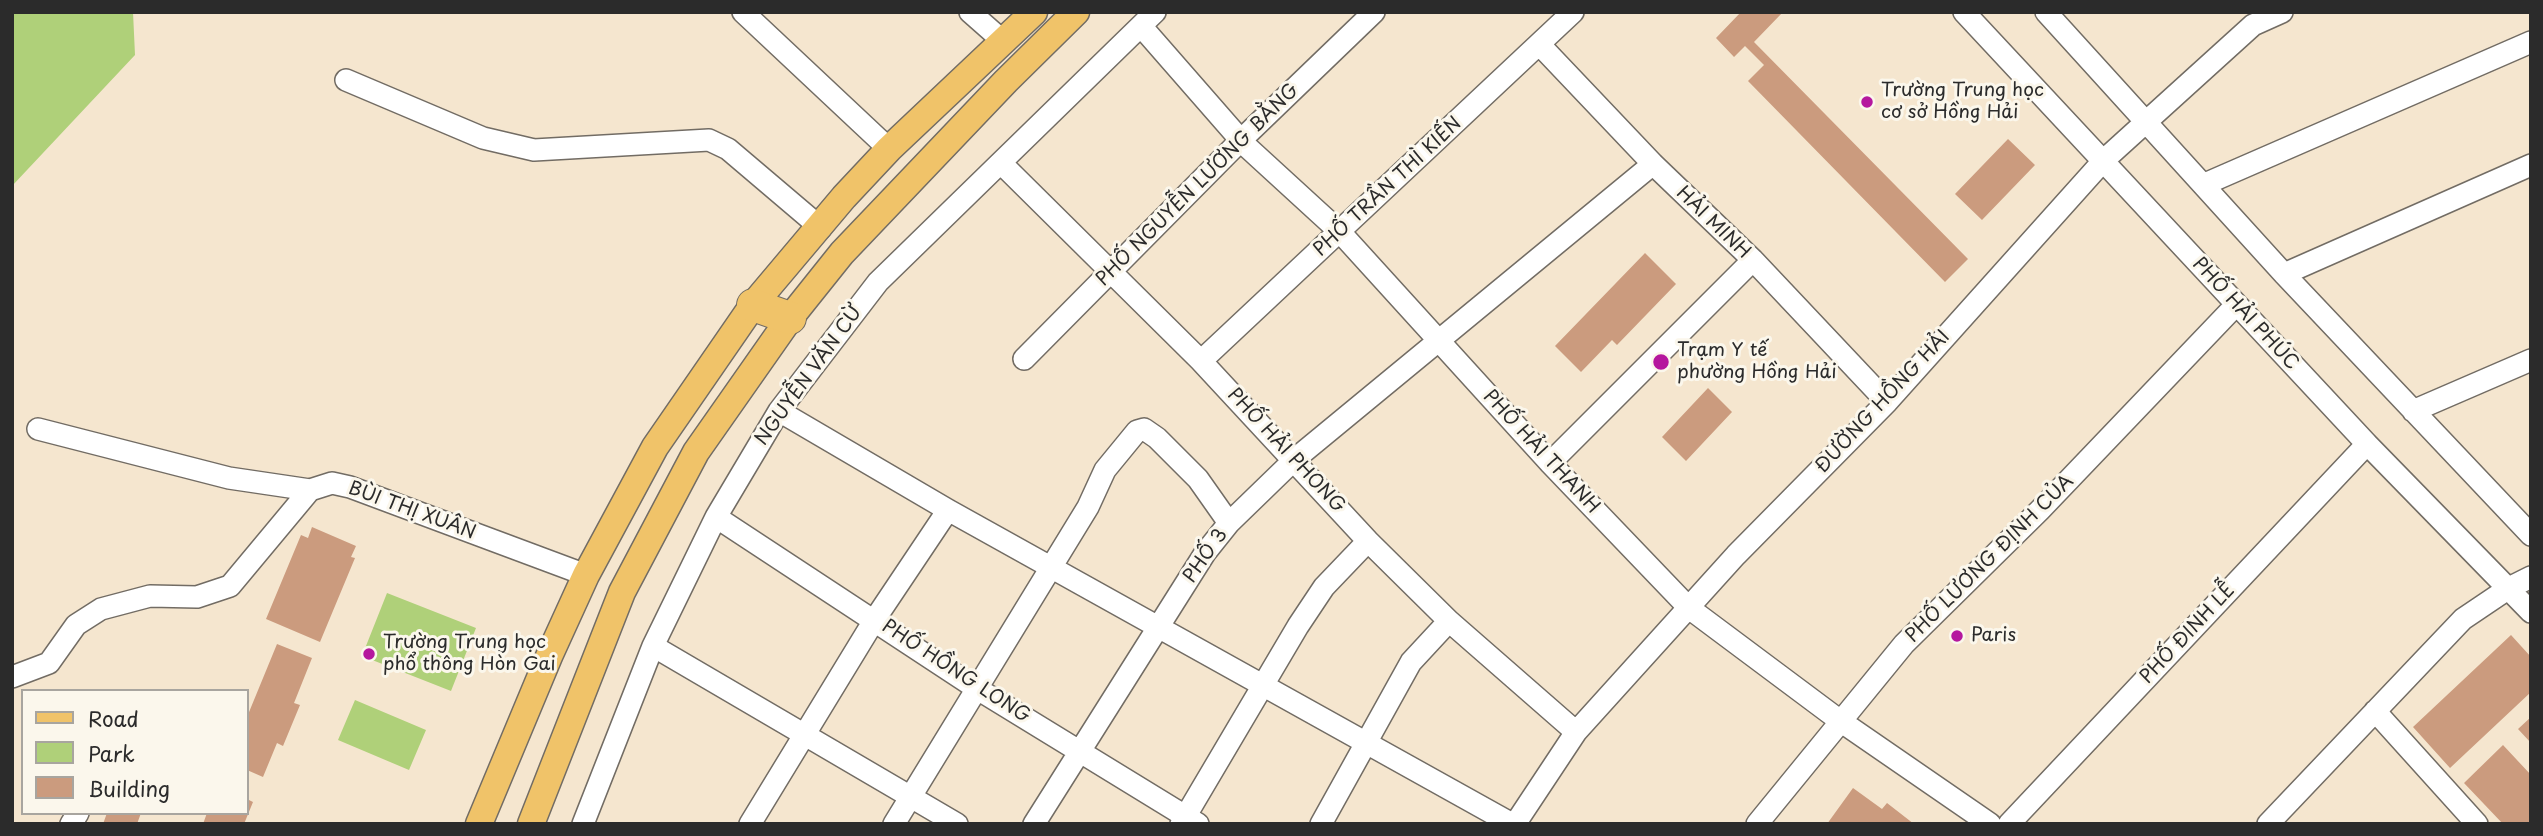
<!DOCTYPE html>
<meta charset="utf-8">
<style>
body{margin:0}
#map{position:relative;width:2543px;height:836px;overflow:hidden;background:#f5e6cf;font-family:"Playpen Sans",sans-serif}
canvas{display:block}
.frame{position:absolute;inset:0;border:14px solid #2b2b2b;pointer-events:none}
.legend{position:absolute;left:21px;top:689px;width:228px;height:126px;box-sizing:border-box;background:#fbf7ec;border:2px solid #a8a59f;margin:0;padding:9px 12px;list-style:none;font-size:21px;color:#2b2b2b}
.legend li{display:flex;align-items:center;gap:14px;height:35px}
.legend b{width:35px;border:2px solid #a8a59f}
</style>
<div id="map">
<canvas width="2543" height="836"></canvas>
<div class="frame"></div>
<ul class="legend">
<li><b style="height:9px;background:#f0c369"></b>Road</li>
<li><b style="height:19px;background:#afd079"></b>Park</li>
<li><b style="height:19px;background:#cb9b7e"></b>Building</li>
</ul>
</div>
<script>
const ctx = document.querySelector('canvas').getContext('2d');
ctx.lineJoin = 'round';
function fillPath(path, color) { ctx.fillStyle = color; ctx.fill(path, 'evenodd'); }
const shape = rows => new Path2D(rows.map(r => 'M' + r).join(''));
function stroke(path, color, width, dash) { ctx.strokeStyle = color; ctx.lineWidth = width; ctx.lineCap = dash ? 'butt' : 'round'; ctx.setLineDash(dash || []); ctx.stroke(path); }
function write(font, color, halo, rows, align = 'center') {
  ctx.font = font + ' "Playpen Sans",sans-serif'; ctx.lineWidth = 6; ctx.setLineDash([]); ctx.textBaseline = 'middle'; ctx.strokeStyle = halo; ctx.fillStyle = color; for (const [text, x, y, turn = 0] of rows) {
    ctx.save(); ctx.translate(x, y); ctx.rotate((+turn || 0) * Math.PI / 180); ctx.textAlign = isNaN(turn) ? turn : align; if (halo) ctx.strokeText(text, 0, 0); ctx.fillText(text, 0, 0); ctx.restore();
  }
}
const green = shape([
 [12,12,133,12,135,55,12,186],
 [387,593,476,628,451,691,362,656],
 [355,700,426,730,409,770,338,740]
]);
const building = shape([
 [1741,12,1783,12,1754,42,1968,259,1945,282,1748,81,1764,65,1745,46,1734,57,1716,38],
 [2008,139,2035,165,1982,220,1955,194],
 [1645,253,1676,284,1617,345,1612,340,1581,372,1555,346],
 [1708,388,1732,412,1686,461,1662,437],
 [312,527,356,546,351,557,355,558,320,642,266,619,301,535,308,538],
 [2511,635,2531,657,2531,692,2450,768,2413,727],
 [277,644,312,658,294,703,300,705,283,746,277,743,263,777,247,770,247,717],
 [2531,717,2531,743,2518,729],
 [2503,745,2531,775,2531,824,2503,824,2464,783],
 [1853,788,1882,809,1887,803,1914,824,1827,824],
 [247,799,253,802,244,824,203,824,207,813,247,813],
 [107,813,141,813,137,824,103,824]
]);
const minor = shape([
 [743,12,889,149],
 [970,12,1004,42],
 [1964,12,2367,444,2531,612],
 [2046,12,2284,274,2531,535],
 [1141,26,1245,145,1340,232,1550,463,1689,608,1839,720,1990,824],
 [1539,44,1653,164,1753,260,1887,402],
 [346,80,483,138,534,150,709,140,728,149,821,228],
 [1002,164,1201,361,1368,541,1449,621,1576,732],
 [2205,184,2531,42],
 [2284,274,2531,165],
 [1024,359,1241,140,1374,12],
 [1201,361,1573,12],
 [779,411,948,510,1512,824],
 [2413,411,2531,360],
 [38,429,229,478,310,490],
 [1550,463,1753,260],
 [716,517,976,688,1198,824],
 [653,646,957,824],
 [12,677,49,663,76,625,101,609,150,596,197,597,230,586,310,490,332,483,350,487,586,575],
 [2375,711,2477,824],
 [71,824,78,813],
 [583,824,653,646,716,517,779,411,878,282,1155,12],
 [750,824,875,619,948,510],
 [894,824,1088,507,1105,470,1137,431,1144,429,1157,438,1198,479,1229,523],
 [1034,824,1205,553,1229,523,1295,459,1653,164],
 [1181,824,1298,626,1324,587,1368,541],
 [1321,824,1411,662,1449,621],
 [1515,824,1576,732,1736,555,1887,402,2104,160,2253,25,2282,12],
 [1757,824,1904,644,2040,510,2236,305],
 [2009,824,2367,444],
 [2268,824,2463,619,2509,588,2531,577]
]);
const major = shape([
 [479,824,550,654,586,575,655,447,753,305,844,197,889,149,1034,12],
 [531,824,622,592,696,452,790,318,842,253,1006,81,1076,12]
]);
const highway = shape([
 [753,305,790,318]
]);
const markers = [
 [1867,102,7,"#b5179e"],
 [1661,362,9,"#b5179e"],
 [1957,636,7,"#b5179e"],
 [369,654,7,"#b5179e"]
];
const poiNames = [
 ["Trường Trung học",1881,91],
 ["cơ sở Hồng Hải",1881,113],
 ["Trạm Y tế",1677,351],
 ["phường Hồng Hải",1677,373],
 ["Paris",1971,636],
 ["Trường Trung học",383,643],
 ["phổ thông Hòn Gai",383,665]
];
const streetNames = [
 ["PHỐ NGUYỄN LƯƠNG BẰNG",1198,185,-45],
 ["PHỐ TRẦN THÌ KIẾN",1388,187,-43],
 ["HẢI MINH",1713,223,44],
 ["PHỐ HẢI PHÚC",2245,314,47],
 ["NGUYỄN VĂN CỪ",809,376,-54],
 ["ĐƯỜNG HỒNG HẢI",1883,402,-47],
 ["PHỐ HẢI PHONG",1286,451,47],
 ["PHỐ HẢI THANH",1541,452,47],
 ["BÙI THỊ XUÂN",412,511,20],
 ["PHỐ 3",1206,556,-55],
 ["PHỐ LƯƠNG ĐỊNH CỦA",1990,559,-45],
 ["PHỐ ĐINH LỄ",2188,634,-47],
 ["PHỐ HỒNG LONG",956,672,33]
];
fillPath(green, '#afd079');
fillPath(building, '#cb9b7e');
stroke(minor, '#726c64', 24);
stroke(major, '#726c64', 29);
stroke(highway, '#726c64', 34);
stroke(minor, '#fff', 21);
stroke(major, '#f0c369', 26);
stroke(highway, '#f0c369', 32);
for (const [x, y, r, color] of markers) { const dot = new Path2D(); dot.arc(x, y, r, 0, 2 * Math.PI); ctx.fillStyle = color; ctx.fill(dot); stroke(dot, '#fbf7ec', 2.5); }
write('19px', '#2b2b2b', '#fbf7ec', poiNames, 'left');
write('19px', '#2b2b2b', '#fbf7ec', streetNames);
</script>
